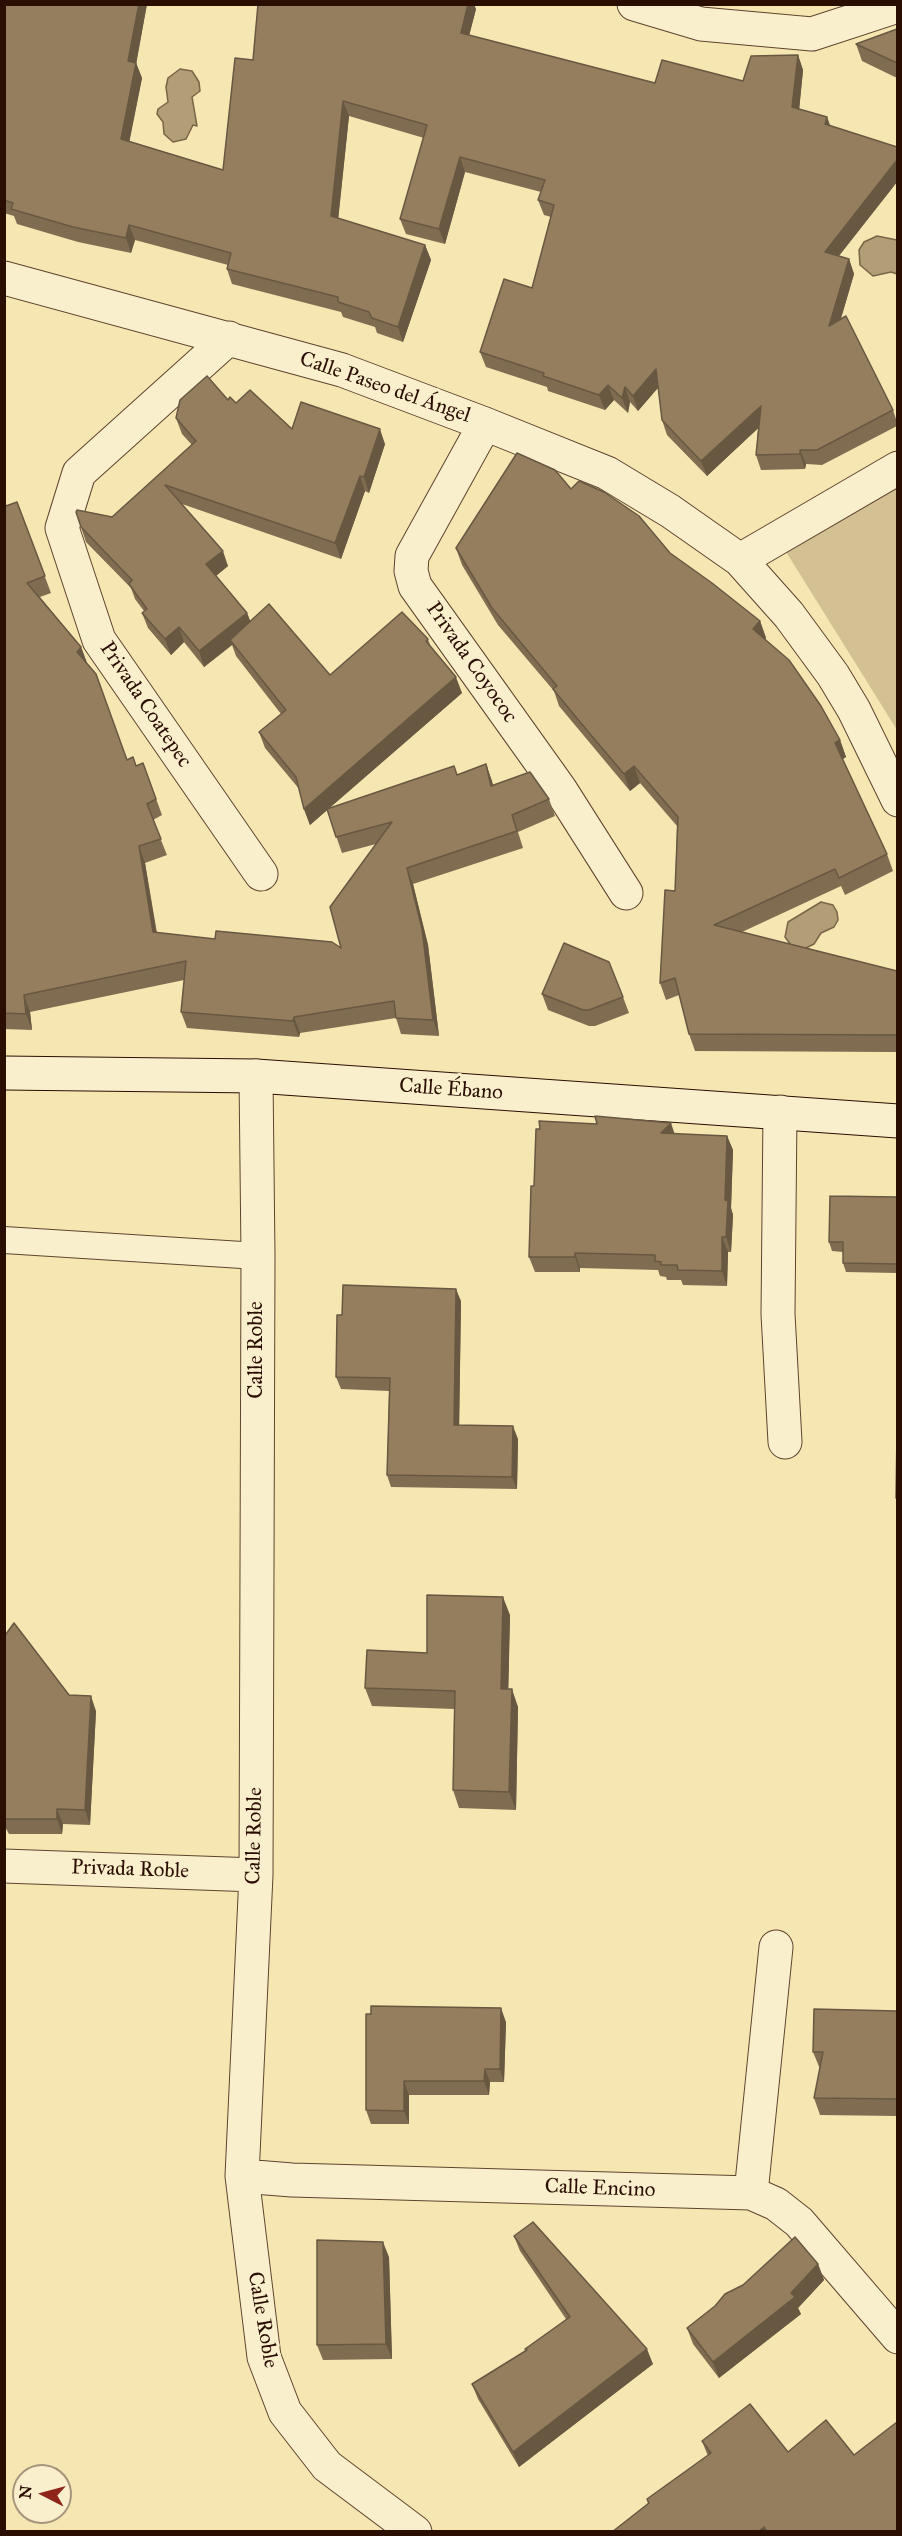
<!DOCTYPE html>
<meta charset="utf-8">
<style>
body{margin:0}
#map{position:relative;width:902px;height:2536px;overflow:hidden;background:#f6e6b2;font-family:"IM FELL Great Primer",serif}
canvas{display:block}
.frame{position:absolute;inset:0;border:6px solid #2b0e02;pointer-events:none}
.north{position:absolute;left:12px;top:2464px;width:60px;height:60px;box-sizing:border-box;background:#f9efcd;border:2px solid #a7957c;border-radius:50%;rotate:276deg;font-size:16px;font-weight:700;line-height:24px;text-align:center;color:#2b0e02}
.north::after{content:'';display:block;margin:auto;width:21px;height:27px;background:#8f2418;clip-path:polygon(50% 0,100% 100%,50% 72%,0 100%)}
</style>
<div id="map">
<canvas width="902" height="2536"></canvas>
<div class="frame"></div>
<div class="north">N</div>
</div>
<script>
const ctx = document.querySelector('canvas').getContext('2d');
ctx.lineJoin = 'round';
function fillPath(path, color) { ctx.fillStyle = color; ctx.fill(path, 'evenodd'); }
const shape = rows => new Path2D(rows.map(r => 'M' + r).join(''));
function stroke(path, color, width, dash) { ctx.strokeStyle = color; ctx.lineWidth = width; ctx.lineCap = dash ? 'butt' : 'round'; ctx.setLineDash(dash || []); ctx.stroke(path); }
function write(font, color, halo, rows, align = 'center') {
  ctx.font = font + ' "IM FELL Great Primer",serif'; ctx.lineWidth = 6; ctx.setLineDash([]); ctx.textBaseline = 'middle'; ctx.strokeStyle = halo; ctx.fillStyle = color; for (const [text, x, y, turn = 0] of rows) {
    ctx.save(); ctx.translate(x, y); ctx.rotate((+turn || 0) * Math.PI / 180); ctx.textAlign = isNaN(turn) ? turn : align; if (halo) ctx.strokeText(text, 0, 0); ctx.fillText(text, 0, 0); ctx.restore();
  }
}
const green = shape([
 [897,483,897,730,783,547]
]);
const water = shape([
 [180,69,192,71,199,82,200,91,192,97,197,126,193,125,186,139,173,142,164,134,163,122,157,114,158,109,168,102,166,87,168,78,180,69],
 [877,236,897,240,897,274,891,272,873,276,860,265,859,250,864,242,877,236],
 [821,902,833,905,837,912,838,920,834,927,821,933,814,944,802,950,793,948,785,937,788,922,821,902]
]);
const lane = shape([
 [4,1240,258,1256]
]);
const street = shape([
 [634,4,701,24,812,34,898,6],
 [4,278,342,370,485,424,607,473,670,511,740,560,789,615,833,675,854,710,898,800],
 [229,338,79,473,62,528,99,640,261,874],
 [485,424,412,556,411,571,415,586,560,789,626,893],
 [740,560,898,468],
 [256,1076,258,1256,256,1875,242,2176,264,2357,285,2412,327,2466,415,2532],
 [780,1112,778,1314,785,1442],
 [4,1866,256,1875],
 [242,2176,292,2180,751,2193,776,2204,799,2222,898,2337],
 [751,2193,776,1947]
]);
const secondary = shape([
 [4,1073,256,1076,898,1121]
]);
const wall = shape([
 [4,4,147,4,136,63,142,78,129,141,223,170,253,60,476,9,469,35,655,83,743,81,798,55,803,70,799,109,827,117,830,125,897,182,839,256,849,259,854,274,841,319,893,410,897,422,897,426,822,465,806,464,805,469,761,470,756,455,758,428,707,476,667,435,662,420,658,388,638,411,630,402,628,413,614,400,605,410,548,391,547,387,486,367,480,352,532,288,551,217,544,215,538,200,541,192,465,172,445,244,406,234,400,219,424,138,349,116,338,218,425,245,431,260,403,342,377,333,375,327,343,317,341,312,232,284,227,269,228,265,135,240,131,253,78,242,17,224,14,216,4,213],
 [897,29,897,78,862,61,856,44],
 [228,400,236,403,292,429,385,444,369,493,365,491,341,559,182,504,228,566,216,576,247,613,250,621,330,675,428,639,430,645,462,693,328,809,457,775,486,764,493,785,549,799,555,816,518,832,523,848,413,884,428,945,439,1036,401,1034,396,1018,300,1033,299,1037,187,1028,181,1012,184,980,30,1012,32,1030,4,1029,4,500,6,506,17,502,51,593,40,597,81,647,87,663,127,760,136,766,143,763,162,815,153,820,167,855,145,863,157,933,215,939,341,948,376,844,342,853,327,810,310,825,304,809,300,790,265,748,259,732,281,714,236,656,232,645,204,667,184,642,171,655,148,628,142,613,144,611,135,599,131,588,86,542,76,512,112,517,192,445,182,434,176,418],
 [571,489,670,553,760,621,766,638,765,639,840,740,846,757,843,759,887,854,893,871,845,895,841,886,742,932,897,971,897,1052,695,1051,689,1034,679,995,666,1000,660,983,675,891,677,826,640,783,630,791,559,706,554,691,498,625,462,565,456,548],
 [542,994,623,997,629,1013,595,1026,589,1026,548,1010],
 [675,1134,727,1136,733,1150,731,1208,733,1215,731,1252,728,1252,727,1286,683,1285,681,1280,667,1280,666,1277,660,1276,658,1270,580,1268,580,1272,535,1272,529,1257,534,1186],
 [897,1197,897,1273,846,1272,843,1263,843,1252,832,1251,829,1242],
 [461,1301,459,1425,518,1439,517,1489,391,1487,387,1475,389,1391,341,1389,336,1377,342,1315],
 [510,1615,508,1689,518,1707,516,1810,459,1808,453,1790,454,1709,372,1706,365,1688,427,1653],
 [4,1633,69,1695,96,1711,90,1825,63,1824,62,1834,9,1834,4,1825],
 [897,2011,897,2116,820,2115,814,2098,820,2069,813,2052],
 [366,2014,506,2022,504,2082,490,2082,489,2095,409,2095,409,2124,371,2124,366,2110],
 [514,2236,653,2364,519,2467,478,2399,472,2384,526,2351,525,2349,566,2319,520,2251],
 [389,2257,392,2359,323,2360,317,2345],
 [818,2264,824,2280,798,2308,801,2314,719,2378,693,2344,687,2328],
 [702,2441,788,2452,854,2455,897,2532,612,2532,648,2504,647,2499,708,2456]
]);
const shadedWall = shape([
 [139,4,147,4,134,76,128,61],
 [468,4,474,4,476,9,466,48,461,33],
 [798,55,803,70,798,122,792,107],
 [136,63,142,78,127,154,121,139],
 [343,101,349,116,337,231,331,216],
 [827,117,832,132,825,124],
 [460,157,465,172,445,244,439,229],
 [897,160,897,182,830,267,825,252],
 [129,225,135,240,131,253,126,238],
 [425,245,431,260,403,342,398,327],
 [849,259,854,274,834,341,829,326],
 [656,369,661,384,638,411,633,396],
 [608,385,614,400,605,410,599,395],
 [625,387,630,402,628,413,622,398],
 [761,406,766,421,707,476,701,461],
 [380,429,385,444,369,493,364,477],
 [800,450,806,464,805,469,800,454],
 [360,476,365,491,341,559,335,543],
 [223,551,228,566,212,579,206,564],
 [247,613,253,628,230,640,232,645,204,667,199,651],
 [760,621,766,638,760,646,753,629],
 [179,627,184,642,171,655,165,639],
 [81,647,87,663,83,669,77,652],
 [456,677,462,693,310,825,304,809],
 [840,740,846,757,841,760,835,743],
 [486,764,492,781,497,802,491,786],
 [634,766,640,783,630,791,624,774],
 [139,846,145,863,159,949,153,932],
 [407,868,413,884,428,945,439,1036,433,1020],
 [24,995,30,1012,32,1030,26,1014],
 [294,1017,300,1033,299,1037,293,1021],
 [671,1123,676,1138,661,1133],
 [727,1136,733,1150,731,1208,733,1215,731,1252,726,1237,725,1200],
 [722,1237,728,1252,727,1286,722,1271],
 [575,1253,580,1268,580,1272,575,1257],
 [456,1289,461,1301,459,1437,454,1425],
 [513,1426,518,1439,517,1489,512,1477],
 [503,1597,510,1615,508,1707,501,1689],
 [512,1689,518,1707,516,1810,509,1792],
 [91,1696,96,1711,90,1825,85,1810],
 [57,1809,63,1824,62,1834,57,1819],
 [501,2008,506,2022,504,2082,500,2069],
 [485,2069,490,2082,489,2095,484,2081],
 [404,2081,409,2095,409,2124,404,2111],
 [383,2242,389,2257,392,2359,386,2344],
 [818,2264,824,2280,798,2308,801,2314,719,2378,713,2362,791,2293],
 [647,2349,653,2364,519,2467,513,2452],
 [764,2527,765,2532,758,2532]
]);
const building = shape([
 [4,4,139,4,128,61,136,63,121,139,223,170,235,58,253,60,258,4,468,4,461,33,655,83,662,60,743,81,751,56,798,55,792,107,827,117,825,124,897,147,897,160,825,252,849,259,829,326,846,316,893,410,817,450,800,450,800,454,756,455,761,406,701,461,662,420,656,369,633,396,625,387,622,398,608,385,599,395,543,376,544,373,480,352,504,279,532,288,554,205,538,200,545,180,460,157,439,229,400,219,427,125,343,101,331,216,425,245,398,327,372,318,369,312,338,302,338,297,227,269,231,253,129,225,126,238,73,227,11,209,13,203,4,200,4,4],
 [897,29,897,63,856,44,897,29],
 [207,376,228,400,230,397,236,403,250,390,292,429,301,402,380,429,364,477,360,476,335,543,165,485,223,551,206,564,247,613,199,651,179,627,165,639,142,613,147,609,129,584,132,580,81,527,76,512,77,510,112,517,196,441,176,418,180,400,207,376],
 [517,453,555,470,571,489,579,481,604,492,639,516,670,553,712,583,760,621,753,629,789,660,821,706,840,740,835,743,887,854,839,878,835,869,714,925,897,971,897,1035,689,1034,675,978,660,983,665,890,675,891,678,817,634,766,624,774,580,722,553,689,557,686,492,608,456,548,517,453],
 [4,501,6,506,17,502,45,576,27,583,81,647,77,652,96,674,127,760,133,757,136,766,143,763,156,799,147,804,161,839,139,846,153,932,215,939,216,931,332,942,341,948,330,907,392,822,336,837,327,809,454,766,457,775,486,764,491,786,530,772,549,799,512,815,517,831,407,868,422,929,433,1020,396,1018,394,1001,294,1017,293,1021,181,1012,186,961,24,995,26,1014,4,1013,4,501],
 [269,604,330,675,402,612,428,639,426,641,456,677,304,809,296,777,259,732,286,710,230,640,269,604],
 [564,943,609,962,623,997,589,1010,583,1010,542,994,564,943],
 [595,1116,671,1123,661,1133,727,1136,725,1200,728,1201,726,1237,722,1237,722,1271,678,1270,677,1265,661,1265,661,1262,655,1261,655,1255,575,1253,575,1257,529,1257,531,1186,534,1186,536,1129,540,1129,539,1121,597,1124,595,1116],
 [830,1196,897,1197,897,1264,843,1263,843,1242,829,1242,830,1196],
 [343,1285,456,1289,454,1425,513,1426,512,1477,387,1475,390,1378,336,1377,337,1315,342,1315,343,1285],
 [897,1432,897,1498,896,1498,897,1432],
 [427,1595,503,1597,501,1689,512,1689,509,1792,453,1790,455,1691,365,1688,367,1650,427,1653,427,1595],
 [14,1623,69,1695,91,1696,85,1810,57,1809,57,1819,4,1819,4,1633,6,1634,14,1623],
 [371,2006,501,2008,500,2069,485,2069,484,2081,404,2081,404,2111,366,2110,366,2014,371,2014,371,2006],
 [814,2009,897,2011,897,2099,814,2098,823,2052,813,2052,814,2009],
 [533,2222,647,2349,513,2452,472,2384,527,2350,525,2349,570,2317,514,2236,533,2222],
 [795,2237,818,2264,791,2293,795,2297,713,2362,687,2328,715,2306,725,2294,743,2285,795,2237],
 [317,2240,383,2242,386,2344,317,2345,317,2240],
 [750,2404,788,2452,826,2420,854,2455,897,2422,897,2532,767,2532,764,2527,758,2532,612,2532,649,2503,647,2499,711,2453,702,2441,750,2404]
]);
const streetNames = [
 ["Calle Paseo del Ángel",385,388,19],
 ["Privada Coyococ",471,663,55],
 ["Privada Coatepec",145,705,56],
 ["Calle Ébano",451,1090,4],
 ["Calle Roble",257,1350,-90],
 ["Calle Roble",255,1836,-89],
 ["Privada Roble",130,1870,2],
 ["Calle Encino",600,2189,2],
 ["Calle Roble",262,2320,80]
];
fillPath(green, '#d3c194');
fillPath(water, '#b19d76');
stroke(water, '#7b6448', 1.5);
stroke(lane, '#5e442e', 28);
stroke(street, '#5e442e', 35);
stroke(secondary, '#2b0e02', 35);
stroke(lane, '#f9efcd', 26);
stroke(street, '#f9efcd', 33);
stroke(secondary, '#f9efcd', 33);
fillPath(wall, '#806c51');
fillPath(shadedWall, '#685842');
fillPath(building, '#957e5e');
stroke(building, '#685842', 1.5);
write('21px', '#2b0e02', '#f9efcd', streetNames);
</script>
